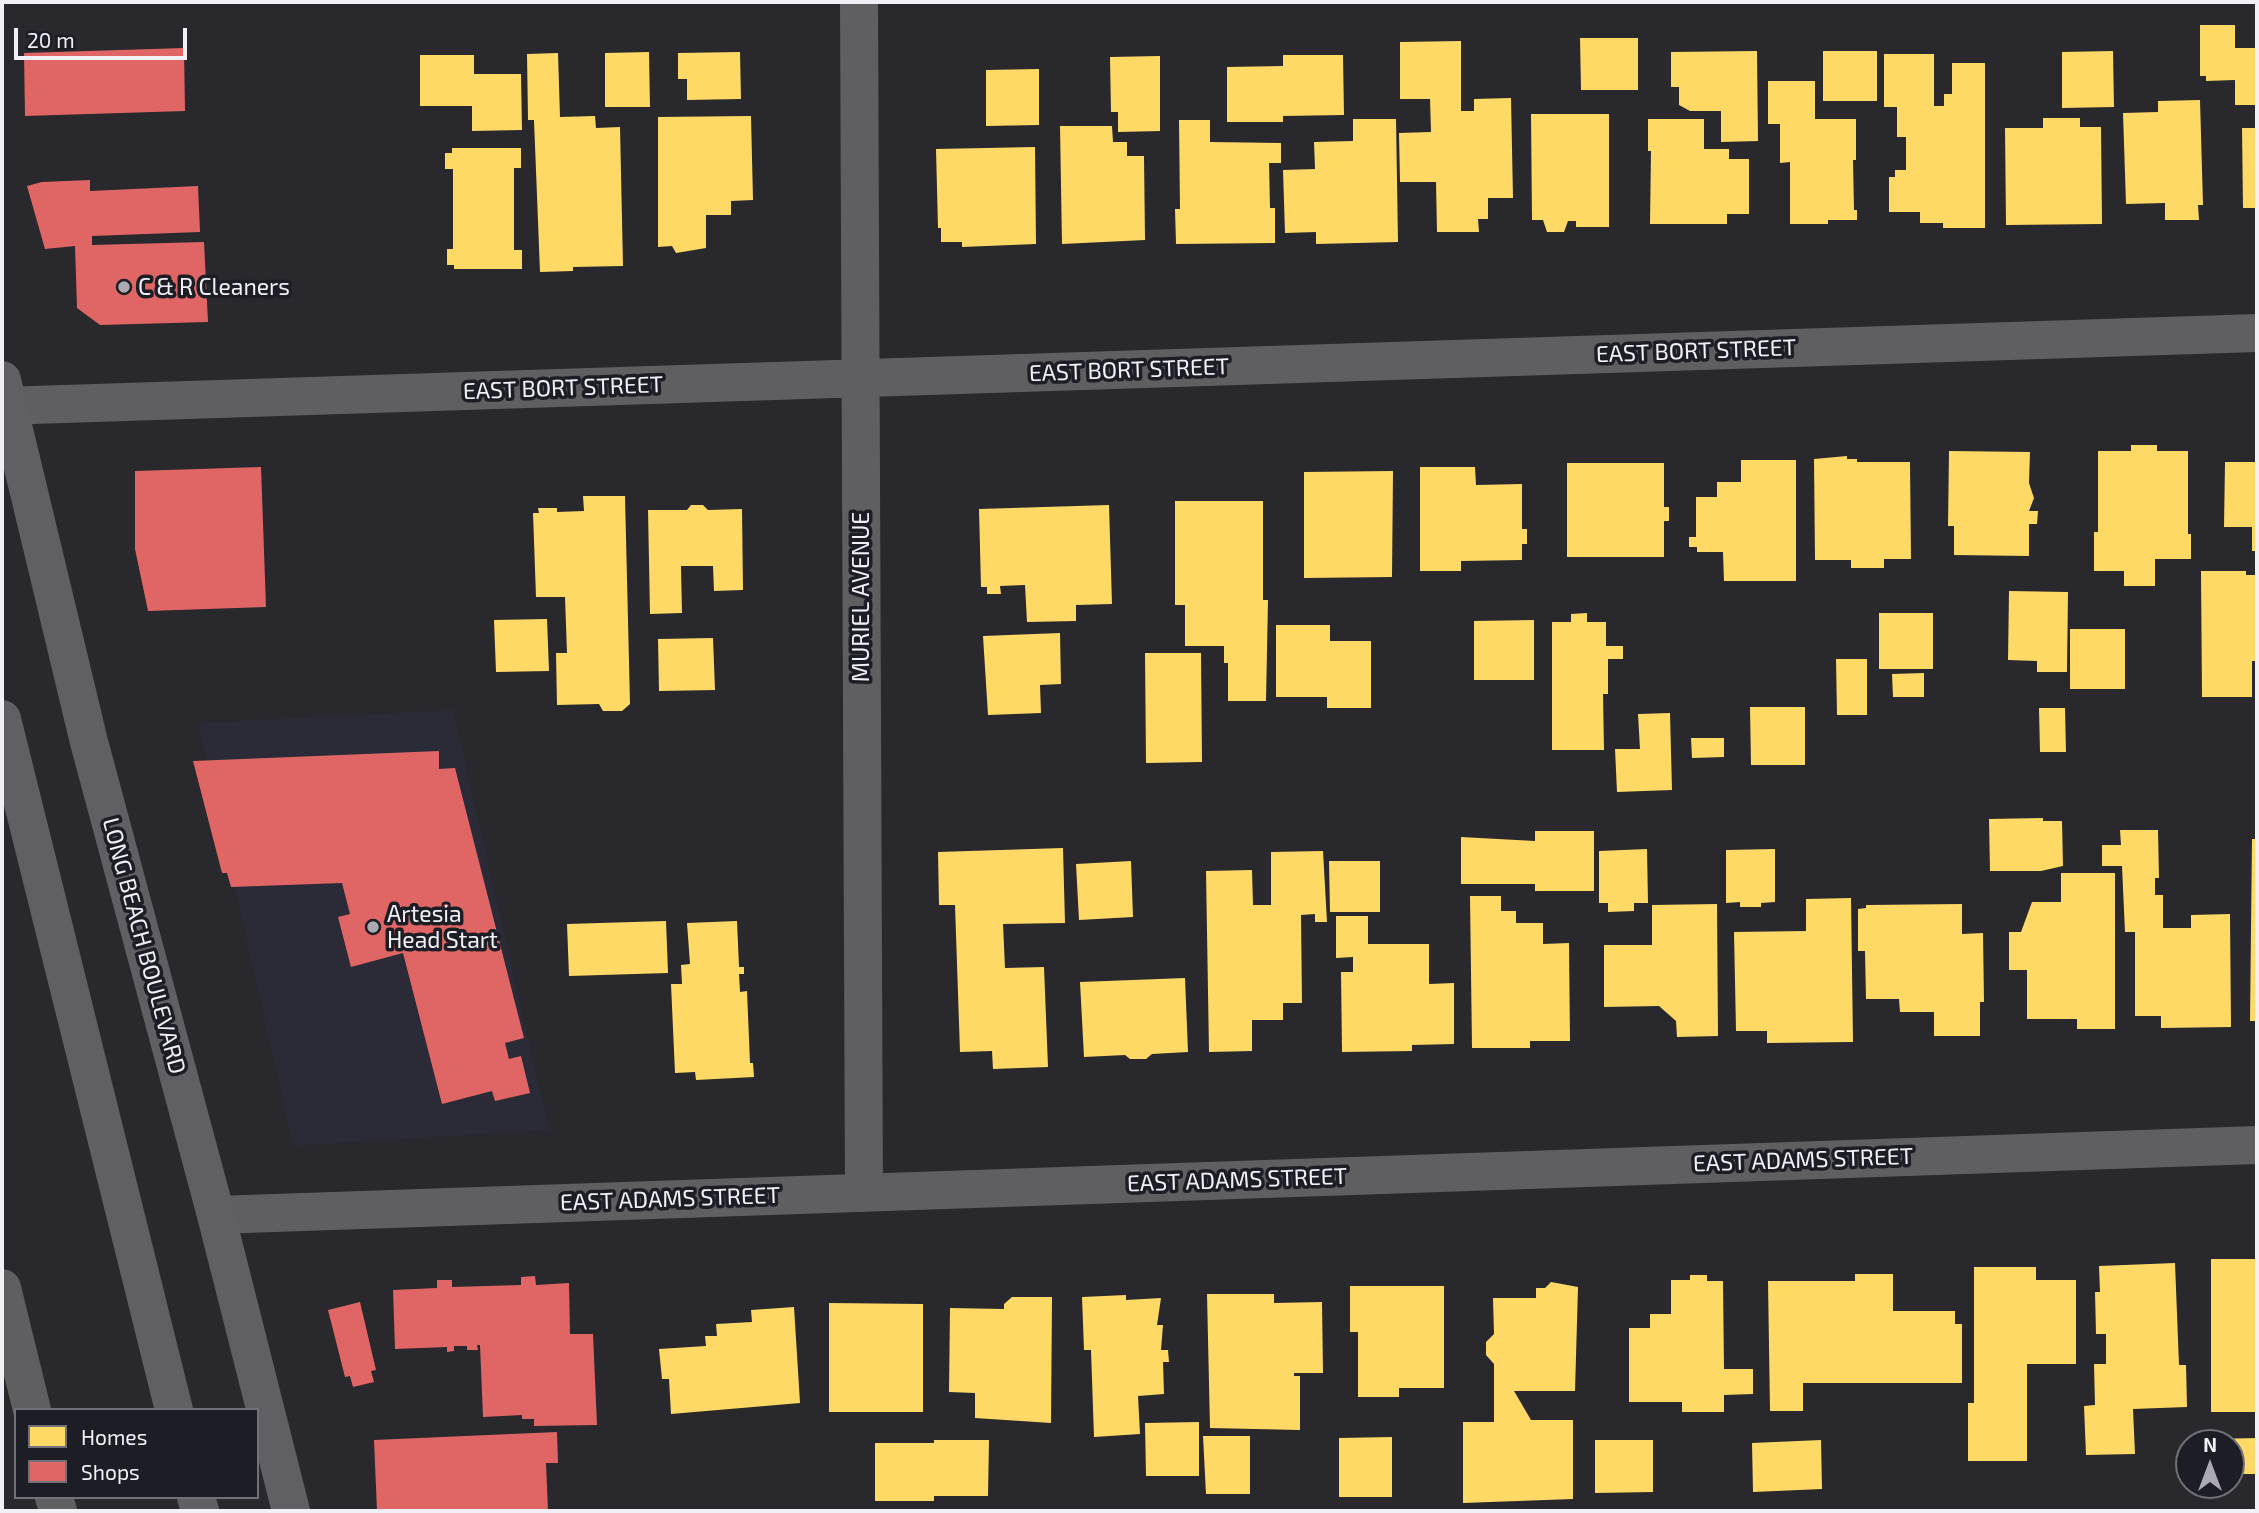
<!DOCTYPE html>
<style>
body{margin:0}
#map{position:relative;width:2259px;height:1513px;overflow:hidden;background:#28282d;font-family:"Exo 2",sans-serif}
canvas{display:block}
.frame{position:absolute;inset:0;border:4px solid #f0f0f6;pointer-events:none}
.legend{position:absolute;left:14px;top:1408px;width:245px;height:91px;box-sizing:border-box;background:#1d1d25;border:2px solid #717179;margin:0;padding:9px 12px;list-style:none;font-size:21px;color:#f0f0f6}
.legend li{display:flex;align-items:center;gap:14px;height:35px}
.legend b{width:35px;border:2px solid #717179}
.north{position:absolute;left:2175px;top:1429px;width:70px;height:70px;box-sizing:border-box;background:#1d1d25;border:2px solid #717179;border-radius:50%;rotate:0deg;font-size:19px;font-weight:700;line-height:28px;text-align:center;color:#f0f0f6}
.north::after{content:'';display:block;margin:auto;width:24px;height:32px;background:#aaaab0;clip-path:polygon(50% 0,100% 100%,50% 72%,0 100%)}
.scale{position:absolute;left:14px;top:28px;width:173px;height:32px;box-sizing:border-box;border:4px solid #f0f0f6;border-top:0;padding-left:9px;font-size:21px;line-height:24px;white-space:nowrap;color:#f0f0f6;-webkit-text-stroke:5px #1d1d25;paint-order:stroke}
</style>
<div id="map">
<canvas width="2259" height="1513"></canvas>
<div class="frame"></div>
<ul class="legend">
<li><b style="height:19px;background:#ffd966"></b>Homes</li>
<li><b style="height:19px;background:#e06666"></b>Shops</li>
</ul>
<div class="north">N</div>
<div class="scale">20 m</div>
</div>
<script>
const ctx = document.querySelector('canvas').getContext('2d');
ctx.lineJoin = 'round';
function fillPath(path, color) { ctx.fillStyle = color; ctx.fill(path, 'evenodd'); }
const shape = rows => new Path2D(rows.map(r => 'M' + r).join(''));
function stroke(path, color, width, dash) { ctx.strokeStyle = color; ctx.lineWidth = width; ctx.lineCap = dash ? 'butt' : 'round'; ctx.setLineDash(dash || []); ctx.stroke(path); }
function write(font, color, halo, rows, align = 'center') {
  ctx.font = font + ' "Exo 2",sans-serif'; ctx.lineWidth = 7; ctx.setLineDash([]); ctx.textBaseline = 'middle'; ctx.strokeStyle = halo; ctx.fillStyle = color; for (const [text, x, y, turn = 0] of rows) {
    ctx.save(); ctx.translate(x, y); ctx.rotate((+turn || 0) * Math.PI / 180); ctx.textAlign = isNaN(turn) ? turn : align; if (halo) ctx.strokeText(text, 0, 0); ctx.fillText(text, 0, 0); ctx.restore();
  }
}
const built = shape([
 [453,710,549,1130,293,1146,198,723]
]);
const homes = shape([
 [2200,25,2235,25,2235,48,2257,48,2257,105,2235,105,2235,80,2206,81,2206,76,2200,76],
 [1580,38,1638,38,1638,90,1581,90],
 [1461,41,1461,111,1474,111,1474,99,1511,98,1513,198,1488,198,1488,219,1478,219,1479,232,1437,232,1436,182,1400,182,1399,133,1431,132,1430,99,1400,99,1400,42],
 [1757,51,1758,141,1721,142,1721,111,1690,111,1679,105,1679,87,1671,87,1671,52],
 [1823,51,1877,51,1877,101,1823,101],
 [2113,51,2114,107,2062,108,2062,52],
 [649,52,650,107,605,107,605,53],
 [740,52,741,99,687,100,687,79,678,79,678,53],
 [558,53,560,117,595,116,596,128,620,127,623,266,573,267,573,271,540,272,534,120,528,120,527,54],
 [1884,54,1934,54,1934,106,1944,106,1944,94,1952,94,1952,63,1985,63,1985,228,1943,228,1943,223,1920,223,1920,212,1889,212,1889,177,1895,177,1895,170,1906,170,1906,137,1897,137,1897,107,1884,107],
 [420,55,474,55,474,74,521,74,522,130,472,131,472,106,420,106],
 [1283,55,1343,55,1344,115,1283,116,1283,122,1227,122,1227,67,1283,66],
 [1160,56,1160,131,1118,132,1118,112,1111,112,1110,57],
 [1039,69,1039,125,986,126,986,70],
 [1768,81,1815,81,1815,119,1856,119,1856,160,1853,160,1854,210,1857,210,1857,220,1828,220,1828,224,1790,224,1790,162,1780,163,1780,124,1768,124],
 [2200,100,2203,205,2198,205,2199,220,2165,220,2165,203,2126,204,2123,113,2158,112,2158,101],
 [1531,114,1609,114,1609,227,1576,227,1576,221,1568,221,1564,232,1547,232,1543,220,1532,220],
 [751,116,753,200,731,201,731,215,706,215,706,248,676,253,672,246,658,247,658,117],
 [2043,118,2080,118,2080,127,2101,127,2102,224,2006,225,2005,128,2043,128],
 [1353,119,1396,119,1398,242,1316,244,1316,232,1285,233,1283,170,1315,169,1314,142,1353,141],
 [1648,119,1704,119,1704,149,1729,149,1729,159,1749,159,1749,214,1727,214,1727,224,1650,224,1651,151,1648,151],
 [1179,120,1210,120,1210,142,1281,143,1281,163,1269,163,1270,208,1275,208,1275,243,1176,244,1175,209,1180,209],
 [1060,126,1112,126,1113,142,1127,142,1127,156,1144,156,1145,240,1062,244],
 [2242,128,2257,128,2257,208,2243,208],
 [1035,147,1036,244,962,247,962,242,941,242,941,228,938,228,936,149],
 [452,148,521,148,521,168,514,168,514,250,522,250,522,269,454,269,454,265,447,265,447,249,453,249,453,169,445,169,445,153,452,153],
 [2131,445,2157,445,2157,451,2188,451,2188,534,2191,534,2191,559,2155,559,2155,586,2124,586,2124,571,2094,571,2094,532,2098,532,2098,451,2131,451],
 [1949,451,2030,452,2029,483,2034,498,2029,511,2038,511,2037,524,2029,524,2029,556,1954,555,1954,526,1948,526],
 [1847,456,1847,459,1857,459,1857,462,1910,462,1911,559,1884,559,1884,568,1851,568,1851,560,1815,560,1814,459],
 [1741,460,1796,460,1796,581,1724,581,1723,552,1697,552,1697,547,1689,547,1689,537,1696,537,1696,497,1717,497,1717,482,1741,482],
 [2225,462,2257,462,2257,551,2252,551,2252,527,2224,527],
 [1567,463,1664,463,1664,507,1669,507,1669,521,1664,521,1664,557,1567,557],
 [1420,467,1475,467,1476,485,1522,484,1522,529,1527,529,1527,544,1522,544,1522,560,1461,561,1461,571,1420,571],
 [1393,471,1392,577,1304,578,1304,472],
 [583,496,625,496,630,704,622,711,603,711,599,704,557,705,556,653,567,653,565,597,536,597,533,513,539,513,538,508,557,508,557,512,584,511],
 [1175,501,1263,501,1263,600,1268,600,1266,701,1228,701,1228,663,1224,663,1224,646,1185,646,1185,605,1175,605],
 [691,505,703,505,708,510,742,509,743,590,714,591,713,566,681,566,682,613,650,614,648,510,687,510],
 [1109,505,1112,604,1076,605,1076,621,1027,622,1025,585,1000,586,1001,594,987,594,987,587,981,587,979,509],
 [2201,571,2246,571,2246,575,2257,575,2257,661,2252,661,2252,697,2202,697],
 [2009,591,2068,592,2067,672,2037,672,2037,661,2008,660],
 [1587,613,1587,622,1606,622,1606,646,1623,646,1623,659,1608,659,1608,694,1603,694,1604,750,1552,750,1552,622,1571,622,1571,614],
 [1879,613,1933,613,1933,669,1879,669],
 [547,619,549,671,496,672,494,620],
 [1534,620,1534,680,1474,680,1474,621],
 [1276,625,1330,625,1330,641,1371,641,1371,708,1327,708,1327,697,1276,697],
 [2070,629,2125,629,2125,689,2070,689],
 [1060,633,1061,684,1040,685,1041,713,988,715,983,636],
 [713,638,715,690,659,691,658,639],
 [1145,653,1201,653,1202,762,1146,763],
 [1836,659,1867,659,1867,715,1837,715],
 [1924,673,1924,697,1893,697,1892,674],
 [1750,707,1805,707,1805,765,1751,765],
 [2039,708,2065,708,2066,752,2040,752],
 [1670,713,1672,790,1617,792,1615,749,1640,749,1638,714],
 [1691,738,1724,738,1724,757,1692,758],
 [2043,818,2043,821,2062,821,2063,866,2041,871,1990,871,1989,819],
 [2120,830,2158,830,2159,878,2155,878,2155,895,2163,895,2163,928,2191,928,2191,915,2230,914,2231,1027,2161,1028,2161,1016,2135,1016,2135,932,2125,932,2122,866,2102,866,2102,845,2121,845],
 [1535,831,1594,831,1594,891,1535,891,1535,884,1461,884,1461,837,1535,841],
 [2252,839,2257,839,2257,1021,2250,1021],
 [1063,848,1065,923,1003,924,1005,968,1044,967,1048,1067,993,1069,992,1051,960,1052,955,905,939,905,938,852],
 [1647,849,1648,903,1634,903,1634,911,1608,912,1608,903,1599,903,1599,851],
 [1775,849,1775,902,1761,903,1761,907,1740,907,1740,902,1726,903,1726,850],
 [1323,851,1327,922,1315,922,1315,914,1301,915,1302,1003,1283,1003,1283,1020,1252,1020,1252,1051,1209,1052,1206,871,1252,870,1253,905,1271,905,1271,852],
 [1131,861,1133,917,1079,920,1076,864],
 [1329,861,1380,861,1380,912,1330,912],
 [2061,873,2115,873,2115,1029,2077,1029,2077,1019,2027,1019,2027,970,2009,970,2009,932,2021,932,2032,902,2061,902],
 [1470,896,1501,896,1501,911,1516,911,1516,923,1543,923,1543,944,1569,943,1570,1041,1530,1041,1530,1048,1472,1048],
 [1851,898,1853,1042,1767,1043,1767,1031,1736,1031,1734,932,1806,931,1806,899],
 [1717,904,1718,1036,1677,1037,1676,1021,1659,1006,1604,1007,1604,945,1652,945,1652,905],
 [1962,904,1962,934,1983,933,1984,1002,1980,1002,1980,1036,1934,1036,1934,1012,1900,1012,1899,999,1866,999,1865,951,1858,951,1858,909,1866,908,1866,905],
 [1336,916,1368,916,1368,944,1429,944,1429,984,1454,983,1454,1044,1412,1045,1412,1051,1342,1052,1341,972,1353,972,1353,957,1336,958],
 [666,921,668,973,569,976,567,924],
 [737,921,739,967,744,967,744,974,739,974,740,992,747,991,750,1063,753,1063,754,1077,696,1080,695,1072,675,1073,671,984,682,984,681,965,690,964,687,923],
 [1185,978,1188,1052,1152,1054,1146,1059,1130,1059,1125,1055,1084,1057,1080,982],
 [2211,1259,2257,1259,2257,1412,2211,1412],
 [2175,1263,2179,1365,2186,1365,2187,1407,2133,1409,2135,1454,2086,1455,2084,1406,2095,1405,2094,1364,2106,1364,2106,1334,2096,1334,2095,1292,2100,1292,2099,1266],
 [1974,1267,2036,1267,2036,1280,2076,1280,2076,1364,2027,1364,2027,1461,1968,1461,1968,1403,1974,1403],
 [1855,1274,1893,1274,1893,1311,1955,1311,1955,1324,1962,1324,1962,1383,1803,1383,1803,1411,1770,1411,1768,1281,1855,1281],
 [1690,1275,1707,1275,1707,1281,1723,1281,1724,1369,1753,1369,1753,1394,1724,1395,1724,1412,1682,1412,1682,1402,1629,1402,1629,1328,1650,1328,1650,1314,1671,1314,1671,1280,1690,1280],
 [1551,1282,1578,1287,1575,1391,1514,1391,1531,1420,1573,1420,1573,1499,1463,1503,1463,1422,1494,1422,1494,1364,1486,1355,1486,1342,1494,1334,1493,1298,1536,1298,1536,1288,1545,1288],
 [1350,1286,1444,1286,1444,1388,1399,1388,1399,1397,1358,1397,1358,1332,1350,1332],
 [1207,1294,1274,1294,1274,1303,1322,1302,1323,1373,1294,1373,1294,1376,1300,1376,1300,1430,1210,1428],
 [1126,1295,1126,1300,1161,1298,1157,1325,1163,1325,1161,1350,1168,1350,1169,1362,1163,1362,1164,1394,1138,1396,1140,1434,1094,1437,1091,1350,1084,1350,1082,1297],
 [1012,1297,1052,1297,1051,1423,975,1418,975,1393,949,1392,950,1308,1004,1309,1004,1304],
 [829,1303,923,1304,923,1412,829,1412],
 [794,1307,800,1403,671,1414,669,1379,662,1379,659,1349,706,1346,705,1336,717,1336,716,1324,752,1322,751,1310],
 [1199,1422,1199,1476,1146,1476,1145,1423],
 [1203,1436,1250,1436,1250,1494,1206,1494],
 [1392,1437,1392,1497,1339,1497,1339,1438],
 [2257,1438,2257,1474,2231,1474,2231,1443,2213,1443,2213,1439],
 [934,1440,989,1440,988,1496,934,1496,934,1501,875,1501,875,1443,934,1443],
 [1595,1440,1653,1440,1653,1492,1595,1493],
 [1821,1440,1822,1489,1753,1492,1752,1443]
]);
const shops = shape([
 [184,48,185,111,25,116,24,53],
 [90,180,90,191,198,186,200,232,92,236,92,245,204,242,208,322,100,325,77,308,75,246,45,249,27,186,42,182],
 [261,467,266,607,148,611,135,549,135,471],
 [439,751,439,769,455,768,524,1038,505,1043,509,1059,521,1056,530,1093,495,1101,492,1091,442,1104,403,953,351,967,338,917,350,914,342,883,231,887,227,873,222,873,193,761],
 [535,1276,536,1285,569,1283,570,1334,593,1334,597,1425,534,1426,534,1419,522,1419,522,1415,483,1417,480,1345,477,1345,478,1350,467,1350,467,1346,454,1346,454,1351,447,1352,447,1347,395,1349,393,1290,437,1288,437,1280,452,1280,452,1287,521,1285,521,1277],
 [360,1302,376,1370,371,1371,374,1382,353,1387,350,1376,345,1377,328,1310],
 [557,1432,558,1463,546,1463,548,1511,377,1511,374,1440]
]);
const street = shape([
 [859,2,864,1193],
 [2,406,2257,333],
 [216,1215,2257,1145],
 [2,1288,32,1410],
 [54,1497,58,1511]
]);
const primary = shape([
 [2,380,89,742,216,1215,291,1511],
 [2,719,174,1410],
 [196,1497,200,1511]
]);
const markers = [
 [124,287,7,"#aaaab0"],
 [373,927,7,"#aaaab0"]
];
const poiNames = [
 ["C & R Cleaners",138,287],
 ["Artesia",387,914],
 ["Head Start",387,940]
];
const streetNames = [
 ["EAST BORT STREET",1696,351,-2],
 ["EAST BORT STREET",1129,370,-2],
 ["EAST BORT STREET",563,388,-2],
 ["MURIEL AVENUE",861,597,-90],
 ["LONG BEACH BOULEVARD",144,946,75],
 ["EAST ADAMS STREET",1803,1160,-2],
 ["EAST ADAMS STREET",1237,1180,-2],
 ["EAST ADAMS STREET",670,1199,-2]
];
fillPath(built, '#2b2b38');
fillPath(homes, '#ffd966');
fillPath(shops, '#e06666');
stroke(street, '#5f5f61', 38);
stroke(primary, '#5f5f64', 38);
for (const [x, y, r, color] of markers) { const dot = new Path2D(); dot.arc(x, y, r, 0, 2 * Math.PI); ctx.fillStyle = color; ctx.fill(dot); stroke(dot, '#1d1d25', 2.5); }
write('23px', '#f0f0f6', '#1d1d25', poiNames, 'left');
write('23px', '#f0f0f6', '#1d1d25', streetNames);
</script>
